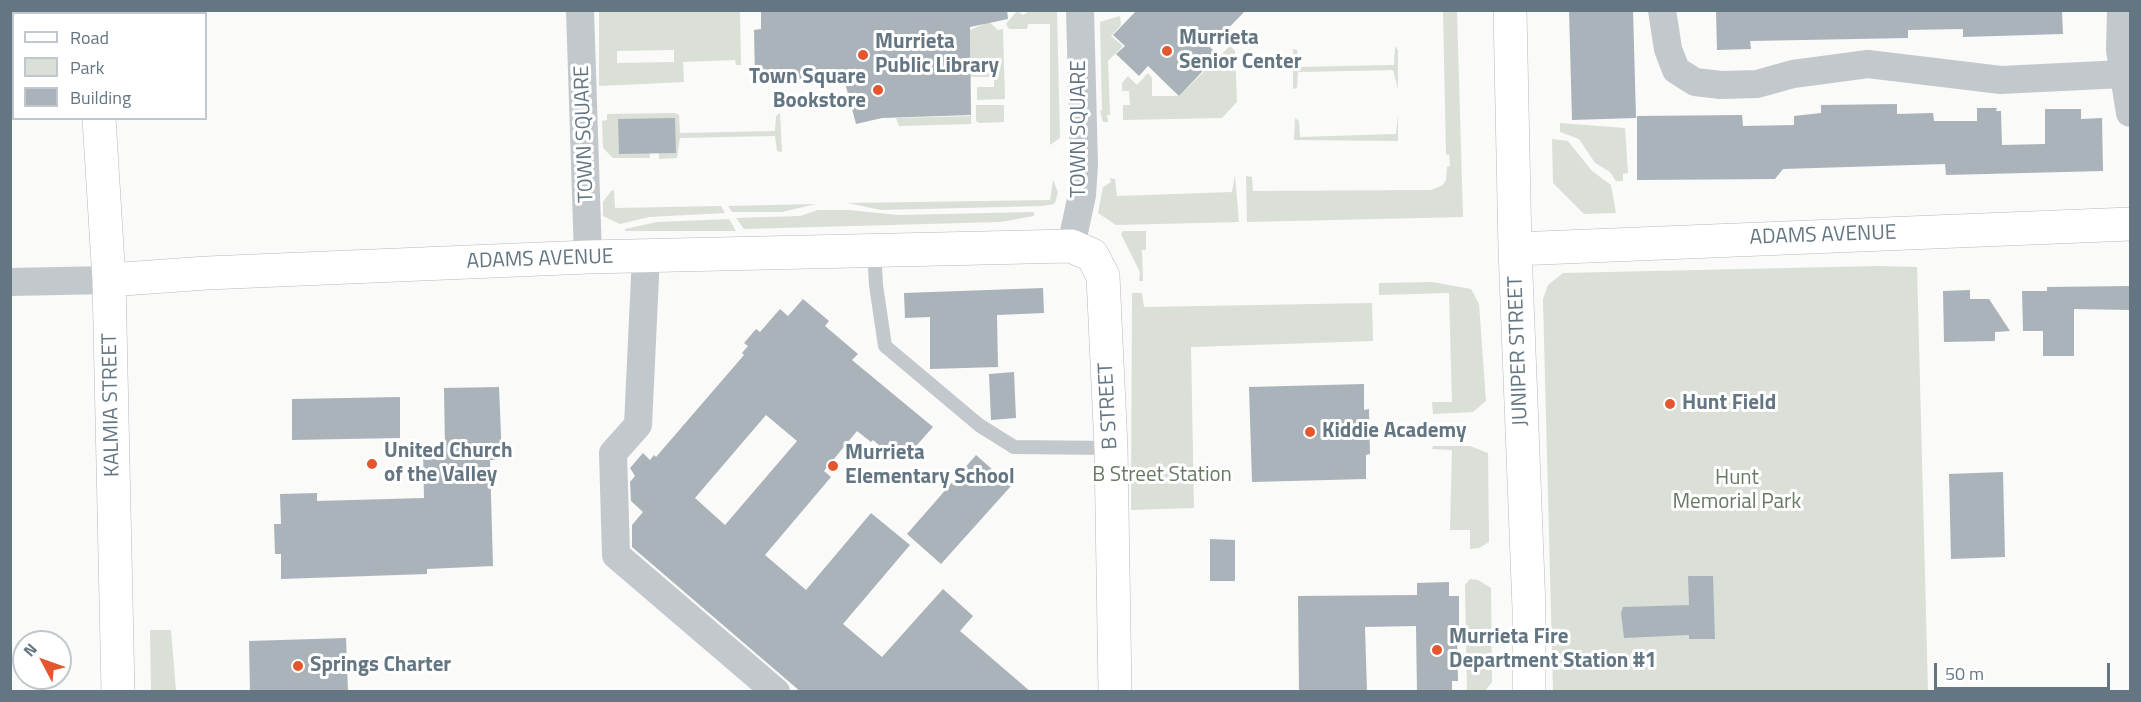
<!DOCTYPE html>
<style>
body{margin:0}
#map{position:relative;width:2141px;height:702px;overflow:hidden;background:#fafaf8;font-family:"Titillium Web",sans-serif}
canvas{display:block}
.frame{position:absolute;inset:0;border:12px solid #657683;pointer-events:none}
.legend{position:absolute;left:12px;top:12px;width:195px;height:108px;box-sizing:border-box;background:#fff;border:2px solid #c1c8cd;margin:0;padding:8px 10px;list-style:none;font-size:18px;color:#657683}
.legend li{display:flex;align-items:center;gap:12px;height:30px}
.legend b{width:30px;border:2px solid #c1c8cd}
.north{position:absolute;left:12px;top:630px;width:60px;height:60px;box-sizing:border-box;background:#fff;border:2px solid #c1c8cd;border-radius:50%;rotate:311deg;font-size:16px;font-weight:700;line-height:24px;text-align:center;color:#657683}
.north::after{content:'';display:block;margin:auto;width:21px;height:27px;background:#e4572e;clip-path:polygon(50% 0,100% 100%,50% 72%,0 100%)}
.scale{position:absolute;left:1934px;top:663px;width:176px;height:27px;box-sizing:border-box;border:3px solid #657683;border-top:0;padding-left:8px;font-size:18px;line-height:21px;white-space:nowrap;color:#657683;-webkit-text-stroke:4px #fff;paint-order:stroke}
</style>
<div id="map">
<canvas width="2141" height="702"></canvas>
<div class="frame"></div>
<ul class="legend">
<li><b style="height:8px;background:#fff"></b>Road</li>
<li><b style="height:16px;background:#dadfd7"></b>Park</li>
<li><b style="height:16px;background:#aab3b9"></b>Building</li>
</ul>
<div class="north">N</div>
<div class="scale">50 m</div>
</div>
<script>
const ctx = document.querySelector('canvas').getContext('2d');
ctx.lineJoin = 'round';
function fillPath(path, color) { ctx.fillStyle = color; ctx.fill(path, 'evenodd'); }
const shape = rows => new Path2D(rows.map(r => 'M' + r).join(''));
function stroke(path, color, width, dash) { ctx.strokeStyle = color; ctx.lineWidth = width; ctx.lineCap = dash ? 'butt' : 'round'; ctx.setLineDash(dash || []); ctx.stroke(path); }
function write(font, color, halo, rows, align = 'center') {
  ctx.font = font + ' "Titillium Web",sans-serif'; ctx.lineWidth = 6; ctx.setLineDash([]); ctx.textBaseline = 'middle'; ctx.strokeStyle = halo; ctx.fillStyle = color; for (const [text, x, y, turn = 0] of rows) {
    ctx.save(); ctx.translate(x, y); ctx.rotate((+turn || 0) * Math.PI / 180); ctx.textAlign = isNaN(turn) ? turn : align; if (halo) ctx.strokeText(text, 0, 0); ctx.fillText(text, 0, 0); ctx.restore();
  }
}
const green = shape([
 [599,11,740,11,741,65,736,65,735,60,683,62,684,82,599,86],
 [674,50,674,62,617,63,617,51],
 [1017,11,1023,15,1029,11,1057,11,1060,138,1050,145,1050,24,1028,24,1027,29,1009,29,1006,24],
 [1443,11,1457,11,1463,217,1247,222,1246,176,1252,177,1253,191,1431,190,1443,185,1446,180,1447,167,1450,166,1449,154,1446,155],
 [1120,16,1121,25,1111,36,1123,46,1108,61,1110,115,1107,115,1108,122,1103,122,1100,111,1102,110,1100,22],
 [984,17,998,30,1003,29,1005,99,977,100,977,87,994,87,994,77,971,77,970,30,984,24],
 [1230,46,1235,51,1237,102,1222,118,1123,120,1123,105,1130,105,1129,91,1122,91,1122,83,1128,76,1137,85,1148,73,1152,78,1152,96,1179,96],
 [1395,46,1398,50,1398,89,1393,70,1298,72,1297,88,1293,89,1293,49,1297,50,1298,67,1394,65],
 [976,105,1004,105,1004,122,979,123,976,121],
 [675,113,679,115,680,133,775,131,776,116,780,113,782,152,777,151,775,136,680,138,677,158,659,159,659,153,676,153,650,153,650,158,613,158,603,148,602,121,607,120,607,114],
 [1398,115,1398,141,1294,140,1295,118,1299,121,1300,137,1396,134],
 [971,116,971,124,899,126,896,118],
 [1560,123,1625,128,1628,173,1623,174,1623,181,1616,181,1610,172,1595,163,1579,139,1560,132],
 [1552,139,1568,141,1592,171,1611,185,1616,213,1584,214,1553,183],
 [1235,175,1239,222,1116,225,1098,213,1103,187,1111,182,1110,178,1115,179,1117,196,1232,192],
 [1053,180,1058,192,1056,200,1054,204,1042,206,881,210,848,203,1050,200],
 [612,190,614,191,615,208,721,206,725,213,649,217,620,224,603,216,603,202],
 [816,204,782,212,732,212,728,206],
 [818,210,849,210,898,215,1034,212,1034,216,1000,222,744,229,736,218,800,216],
 [729,219,736,231,625,231,625,229,657,222],
 [1123,231,1146,231,1146,250,1142,250,1143,281,1139,281,1140,272,1121,234],
 [1878,266,1917,267,1928,691,1553,691,1543,299,1548,285,1563,273],
 [1432,282,1471,289,1479,304,1486,401,1473,412,1433,414,1432,402,1452,402,1449,293,1379,295,1379,283],
 [1132,293,1142,293,1144,307,1372,303,1373,341,1191,347,1194,508,1131,510],
 [1433,446,1470,446,1488,453,1489,542,1479,548,1470,549,1470,530,1450,530,1452,450,1432,449],
 [1470,579,1478,580,1491,588,1492,682,1485,691,1467,691,1465,585],
 [150,630,171,630,176,691,151,691]
]);
const building = shape([
 [761,10,1007,10,1008,19,970,27,971,115,882,118,856,124,844,79,755,79,754,30,761,29],
 [1137,10,1246,10,1210,47,1218,55,1179,96,1148,66,1139,76,1116,54,1125,46,1113,35],
 [1569,10,1633,10,1636,118,1572,120],
 [1716,10,2062,10,2063,34,1963,37,1963,29,1908,30,1908,38,1750,41,1751,49,1717,50],
 [1897,104,1897,114,1933,113,1934,121,1977,121,1977,108,1997,108,1996,111,2001,111,2002,145,2045,144,2045,109,2081,109,2081,119,2102,118,2103,171,1946,175,1945,164,1783,169,1775,179,1637,180,1637,116,1742,115,1743,126,1794,125,1794,116,1821,113,1821,105],
 [675,118,676,153,619,154,618,119],
 [2130,286,2130,310,2074,309,2074,356,2043,356,2043,331,2023,331,2022,291,2047,291,2047,287],
 [1043,288,1044,313,997,315,998,367,930,369,930,317,905,318,904,293],
 [1970,290,1970,299,1989,299,2010,331,1995,332,1995,341,1944,342,1943,291],
 [803,299,829,321,825,326,858,354,852,360,933,427,908,455,905,452,897,461,873,440,871,442,857,431,824,471,831,477,765,555,806,590,871,513,910,545,843,624,882,657,943,589,973,616,960,631,1031,692,801,692,632,547,632,525,643,512,631,501,630,482,635,476,630,468,643,453,650,460,654,455,656,457,744,355,742,353,748,346,744,343,756,329,760,332,780,309,788,316],
 [766,415,797,441,725,525,695,498],
 [1014,372,1016,418,991,420,989,374],
 [1364,384,1364,410,1369,409,1370,454,1366,455,1366,479,1252,482,1249,387],
 [499,387,502,460,490,460,493,566,427,569,427,574,281,579,281,554,275,554,274,524,281,524,280,494,317,493,317,501,424,498,423,449,445,448,444,388],
 [400,397,400,438,292,440,292,399],
 [976,455,1011,486,941,564,907,534],
 [2003,472,2005,557,1951,559,1949,474],
 [1210,539,1235,540,1235,581,1210,581],
 [1688,576,1713,576,1715,639,1689,639,1689,635,1624,638,1621,613,1623,607,1689,605],
 [1449,582,1449,596,1459,596,1459,626,1457,626,1458,681,1452,681,1452,692,1417,692,1416,626,1365,627,1367,692,1299,692,1298,596,1417,595,1417,583],
 [346,638,348,692,250,692,249,641]
]);
const lane = shape([
 [874,250,876,285,885,346,979,425,1014,447,1111,448]
]);
const street = shape([
 [580,10,588,257],
 [1662,10,1668,49,1676,70,1695,82,1721,85,1757,84,1793,74,1868,64,2001,80,2123,74],
 [2121,10,2120,50,2130,113],
 [1071,246,1082,195,1084,164,1080,10],
 [646,256,638,425,613,453,616,555,776,692],
 [10,282,109,280]
]);
const secondary = shape([
 [96,10,96,14],
 [1510,10,1515,249,1529,608,1529,692],
 [99,118,109,280,118,692],
 [1515,249,2130,224],
 [109,280,207,273,588,257,1071,246,1092,255,1103,276,1111,448,1115,692]
]);
const markers = [
 [1167,51,6,"#e4572e"],
 [863,55,6,"#e4572e"],
 [878,90,6,"#e4572e"],
 [1670,404,6,"#e4572e"],
 [1310,432,6,"#e4572e"],
 [372,464,6,"#e4572e"],
 [833,466,6,"#e4572e"],
 [1437,650,6,"#e4572e"],
 [298,666,6,"#e4572e"]
];
const poiNames = [
 ["Murrieta",1179,39],
 ["Senior Center",1179,63],
 ["Murrieta",875,43],
 ["Public Library",875,67],
 ["Town Square",866,78,"right"],
 ["Bookstore",866,102,"right"],
 ["Hunt Field",1682,404],
 ["Kiddie Academy",1322,432],
 ["United Church",384,452],
 ["of the Valley",384,476],
 ["Murrieta",845,454],
 ["Elementary School",845,478],
 ["Murrieta Fire",1449,638],
 ["Department Station #1",1449,662],
 ["Springs Charter",310,666]
];
const streetNames = [
 ["TOWN SQUARE",1080,129,-90],
 ["TOWN SQUARE",585,134,-92],
 ["ADAMS AVENUE",1823,236,-2],
 ["ADAMS AVENUE",540,260,-2],
 ["JUNIPER STREET",1519,351,-92],
 ["KALMIA STREET",112,405,-91],
 ["B STREET",1109,406,-93]
];
const parkNames = [
 ["B Street Station",1162,476],
 ["Hunt",1737,479],
 ["Memorial Park",1737,503]
];
fillPath(green, '#dadfd7');
fillPath(building, '#aab3b9');
stroke(secondary, '#b3babf', 34);
stroke(lane, '#c3c8cc', 14);
stroke(street, '#c3c8cc', 28);
stroke(secondary, '#fff', 33);
for (const [x, y, r, color] of markers) { const dot = new Path2D(); dot.arc(x, y, r, 0, 2 * Math.PI); ctx.fillStyle = color; ctx.fill(dot); stroke(dot, '#fff', 2); }
write('bold 21px', '#657683', '#fff', poiNames, 'left');
write('21px', '#657683', '#fff', streetNames);
write('21px', '#687a64', '#fff', parkNames);
</script>
